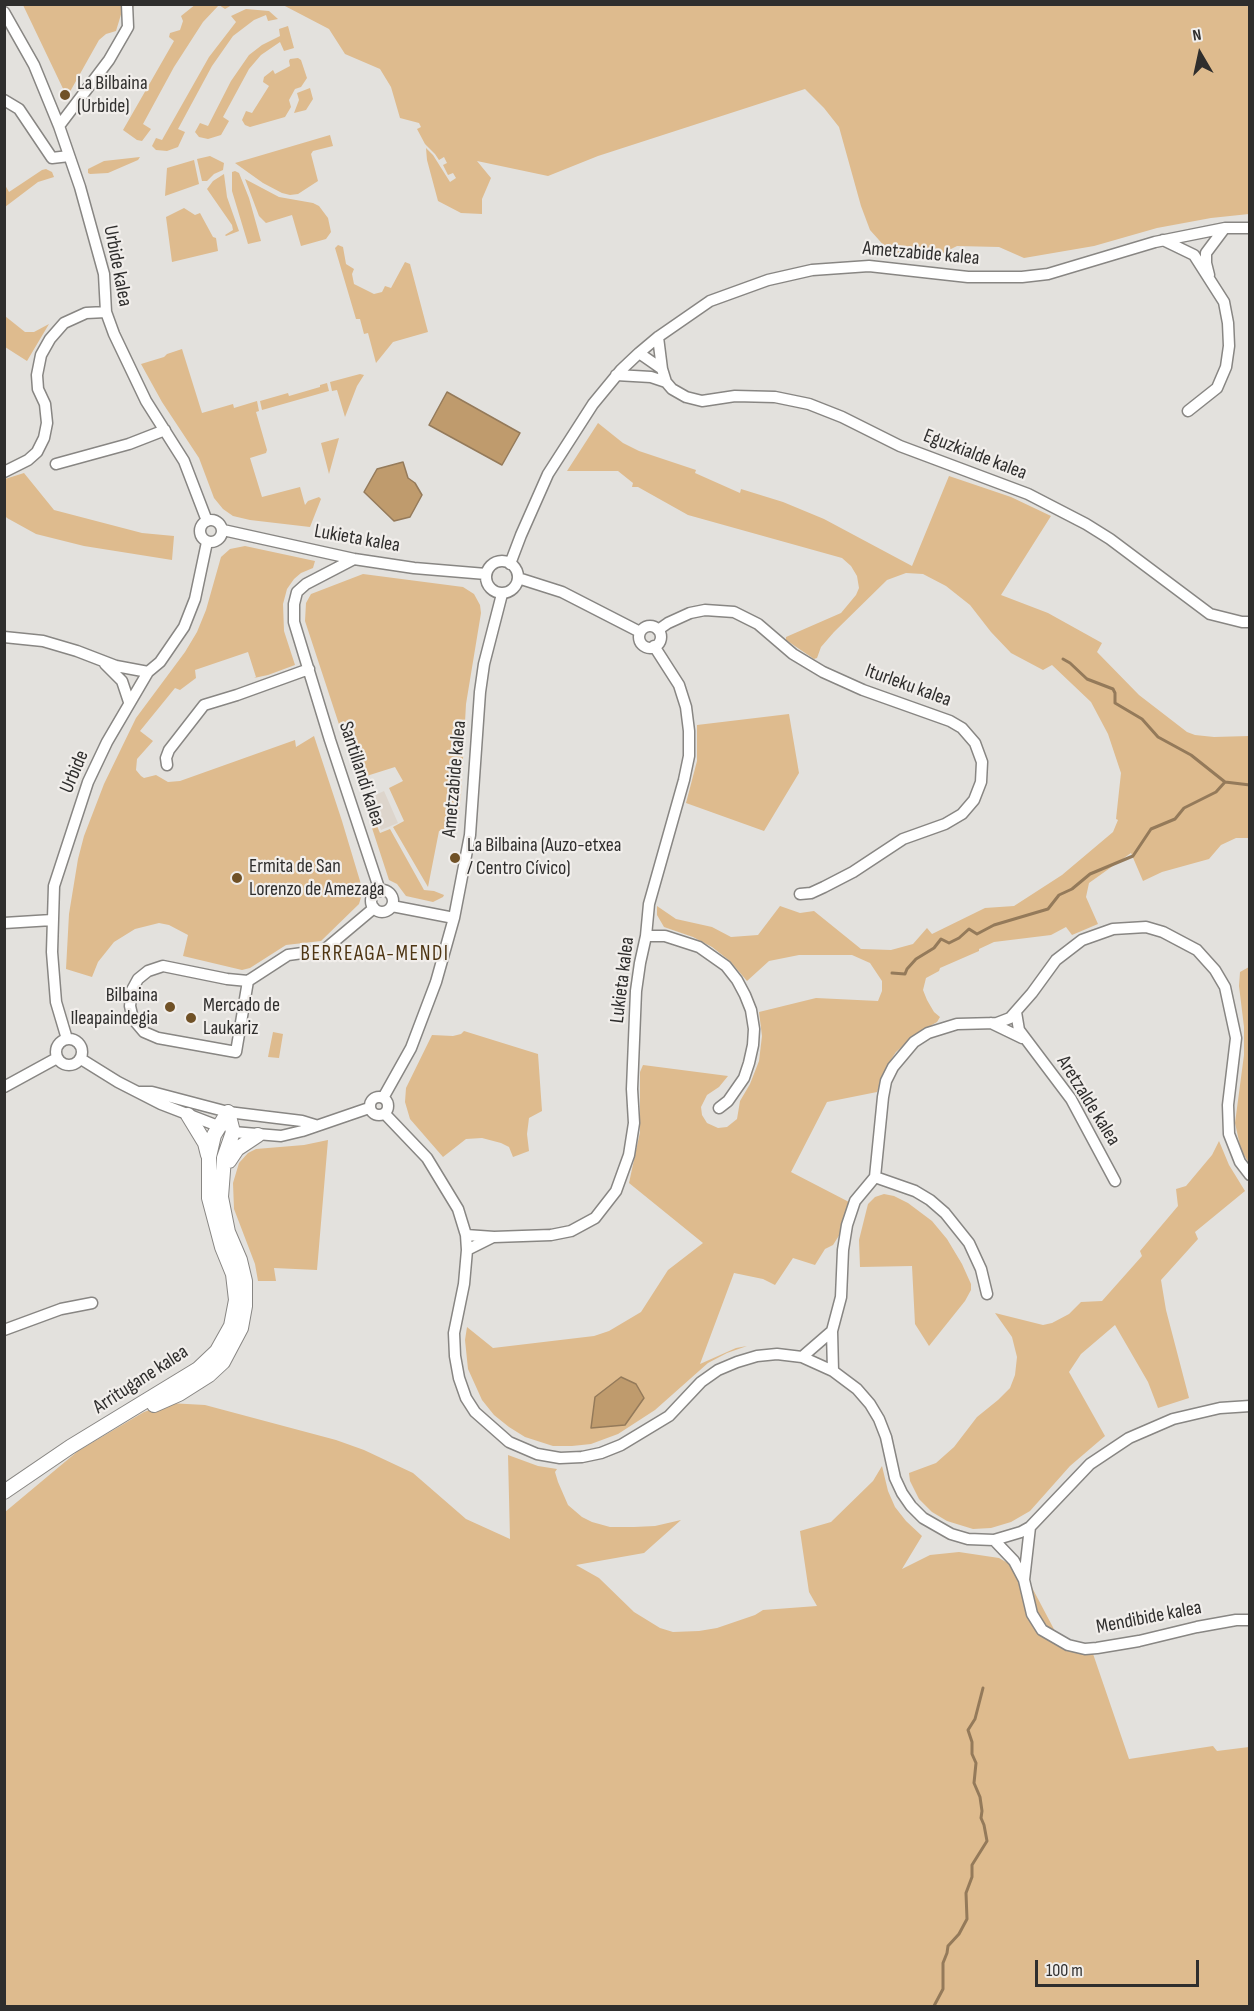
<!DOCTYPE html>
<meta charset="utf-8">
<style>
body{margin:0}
#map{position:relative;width:1254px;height:2011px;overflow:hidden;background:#e3e1dd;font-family:"Sofia Sans Condensed",sans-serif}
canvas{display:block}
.frame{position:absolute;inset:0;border:6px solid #2f2e2d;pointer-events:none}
.north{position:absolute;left:1170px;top:24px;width:60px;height:60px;-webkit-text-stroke:4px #f1eeeb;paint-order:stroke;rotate:351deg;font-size:16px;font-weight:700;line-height:24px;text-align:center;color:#2f2e2d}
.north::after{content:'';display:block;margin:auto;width:21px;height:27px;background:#2f2e2d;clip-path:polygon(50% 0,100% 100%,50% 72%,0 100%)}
.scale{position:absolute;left:1035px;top:1960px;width:164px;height:27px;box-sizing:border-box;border:3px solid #2f2e2d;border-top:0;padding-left:8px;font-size:18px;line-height:21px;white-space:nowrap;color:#2f2e2d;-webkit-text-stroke:4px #f1eeeb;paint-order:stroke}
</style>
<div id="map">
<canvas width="1254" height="2011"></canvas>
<div class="frame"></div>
<div class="north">N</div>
<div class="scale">100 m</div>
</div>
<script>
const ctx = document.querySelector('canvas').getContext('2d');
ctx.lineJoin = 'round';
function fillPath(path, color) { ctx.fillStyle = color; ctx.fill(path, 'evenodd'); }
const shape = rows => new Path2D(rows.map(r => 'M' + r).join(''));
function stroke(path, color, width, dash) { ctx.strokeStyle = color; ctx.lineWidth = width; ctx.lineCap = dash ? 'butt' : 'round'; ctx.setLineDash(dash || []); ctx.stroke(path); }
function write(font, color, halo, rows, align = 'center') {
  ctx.font = font + ' "Sofia Sans Condensed",sans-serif'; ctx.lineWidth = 4.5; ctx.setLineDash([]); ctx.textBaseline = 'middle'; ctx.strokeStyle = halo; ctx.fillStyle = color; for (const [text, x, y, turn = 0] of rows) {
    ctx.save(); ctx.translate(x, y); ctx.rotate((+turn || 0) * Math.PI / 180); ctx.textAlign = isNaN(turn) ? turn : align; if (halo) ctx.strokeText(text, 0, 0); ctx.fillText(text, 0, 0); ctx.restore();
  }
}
const built = shape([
 [384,791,398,823,381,830,367,799]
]);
const green = shape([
 [196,4,232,5,225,9,219,5,203,22,174,67,143,124,151,129,142,141,137,140,123,130,174,41,169,37,170,33,180,30,183,21,181,16],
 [23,5,141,5,123,8,116,31,106,34,99,40,67,97],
 [283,5,1249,5,1249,214,1211,218,1157,228,1094,246,1024,258,999,247,957,246,939,255,893,253,887,249,870,230,861,206,839,127,824,108,805,89,598,156,548,176,477,161,491,178,482,199,482,214,461,213,438,201,427,160,426,148,433,155,450,182,456,178,453,173,448,175,443,165,447,163,444,157,439,160,435,154,425,144,417,129,421,127,419,123,400,118,391,87,380,69,345,54,329,29],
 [246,9,269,11,278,19,268,21,266,15,254,20,233,36,212,66,178,129,185,132,178,147,167,151,156,150,152,146,156,138,162,140,209,57,236,22,231,16],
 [288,26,294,48,284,51,280,42,261,55,249,69,223,117,229,121,221,135,208,139,199,137,195,132,200,123,208,126,231,81,249,55,262,45,280,36,279,29],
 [298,58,301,60,307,78,301,87,295,89,289,100,291,107,285,117,250,127,245,125,242,120,246,111,252,113,269,86,263,82,264,77,273,70,275,74,290,66,289,61,290,59],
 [310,88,313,99,306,110,294,113,299,100,297,93],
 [330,135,333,146,313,151,311,154,318,181,298,194,290,195,282,193,263,183,235,163],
 [210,156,224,163,223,170,214,174,207,181,202,181,197,159],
 [140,157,138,160,108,173,90,174,88,173,88,169,104,161],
 [194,160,199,184,165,196,167,168],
 [46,169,52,172,54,177,38,182,5,207,5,185,9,192,42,170],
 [235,171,239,173,249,198,261,241,248,244,232,191,232,172],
 [224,174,227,197,239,231,226,236,225,235,233,230,232,225,207,189,213,181],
 [245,179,279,197,313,203,319,206,328,218,331,232,326,239,301,246,292,215,266,223,259,216],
 [184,208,195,215,200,213,213,237,216,238,218,251,172,262,166,217],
 [338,245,343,247,346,264,354,269,352,274,354,284,374,294,382,292,385,286,391,288,405,262,410,264,428,332,393,342,376,363,368,333,364,334,360,319,356,319,335,248],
 [5,316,25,332,34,332,49,324,27,361,5,347],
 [182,349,202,413,233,404,234,408,257,401,259,411,256,412,267,450,266,453,250,458,262,497,300,487,305,505,308,501,319,497,321,499,310,527,250,520,233,516,223,509,214,498,199,458,162,402,141,364,164,357,167,354],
 [360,374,364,375,357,386,345,417,337,390,332,391,330,382],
 [327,383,329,391,262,410,260,401,288,393,289,396,320,387,320,385],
 [598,423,623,443,639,451,696,470,695,473,740,493,741,489,783,502,824,519,912,566,949,476,1011,497,1051,516,1001,595,1048,613,1102,643,1097,652,1139,695,1187,732,1195,735,1214,737,1249,736,1249,838,1236,838,1221,845,1209,859,1162,872,1143,881,1131,853,1089,883,1086,897,1098,924,1072,935,1066,927,1051,935,994,942,979,949,979,951,940,968,939,971,926,978,923,990,927,1000,934,1012,940,1017,937,1022,916,1034,896,1052,888,1064,877,1092,827,1102,791,1172,849,1202,840,1234,833,1245,825,1249,815,1265,793,1258,775,1285,763,1279,734,1273,700,1364,736,1348,747,1346,727,1353,708,1363,655,1410,618,1434,591,1444,572,1446,553,1446,525,1437,509,1427,494,1415,482,1400,468,1369,465,1340,467,1327,493,1348,594,1336,609,1331,641,1312,668,1270,703,1243,629,1183,640,1132,640,1072,643,1065,728,1076,719,1087,707,1095,701,1107,702,1115,707,1123,718,1128,727,1127,737,1119,740,1101,750,1084,759,1061,762,1036,759,1012,816,998,878,1001,882,991,882,981,870,963,852,955,799,955,769,961,747,981,730,961,712,947,693,937,664,927,657,915,657,906,676,919,712,927,731,937,758,935,780,906,800,913,814,911,861,949,891,950,913,944,927,928,932,934,985,908,1014,906,1062,875,1113,832,1118,820,1116,819,1121,773,1108,734,1091,702,1052,665,1043,670,1011,653,991,632,970,605,946,586,923,574,906,573,887,580,834,632,821,647,817,658,814,659,786,640,786,637,841,613,856,595,859,588,857,576,851,566,842,558,688,515,638,487,632,487,633,483,618,471,567,471],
 [339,438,329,474,321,443],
 [24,473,54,510,142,533,174,536,172,560,84,546,36,534,7,518,5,516,5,479],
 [245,546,315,561,313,568,301,573,294,579,287,589,283,604,284,631,295,665,268,675,254,678,256,677,248,652,195,670,196,678,180,690,175,688,140,731,153,741,137,759,136,770,141,776,144,778,156,775,168,782,180,781,295,740,296,747,314,736,342,821,363,891,359,904,321,941,286,945,250,968,242,970,183,956,188,935,169,925,159,923,135,929,114,942,98,962,92,977,66,969,69,914,78,859,84,836,104,784,136,718,185,652,197,632,206,610,221,557,230,549],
 [363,574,463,587,474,594,480,605,481,613,466,704,461,795,457,826,439,831,428,887,393,827,404,821,389,788,403,781,395,767,357,779,305,621,306,603,311,594],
 [789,714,799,773,764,831,686,803,697,761,697,725],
 [377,826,380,833,390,829,424,890,434,891,444,895,443,897,433,902,406,896,397,884,389,880,372,828],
 [1249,967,1249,1163,1241,1150,1235,1123,1244,1055,1244,1027,1239,986,1240,972],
 [464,1031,538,1054,542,1111,529,1118,527,1134,529,1151,513,1157,509,1147,501,1143,482,1138,466,1139,443,1157,410,1119,405,1102,406,1088,432,1035,453,1036,461,1034],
 [273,1032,283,1034,279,1058,268,1057],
 [328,1140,317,1270,274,1268,276,1281,258,1281,255,1264,234,1209,233,1183,239,1163,248,1153,256,1149,304,1145],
 [1219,1141,1229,1165,1245,1191,1195,1232,1198,1239,1161,1280,1166,1310,1189,1398,1158,1408,1148,1382,1115,1325,1081,1354,1069,1372,1105,1436,1070,1466,1030,1511,1011,1522,991,1528,973,1529,947,1521,932,1512,919,1499,910,1481,909,1473,936,1463,954,1447,977,1417,998,1400,1010,1388,1015,1375,1017,1357,1012,1337,995,1313,1043,1325,1052,1323,1069,1314,1081,1302,1102,1301,1142,1256,1140,1251,1178,1206,1176,1189,1186,1186,1212,1155],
 [884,1194,894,1196,908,1203,932,1221,947,1239,962,1264,971,1284,971,1290,965,1301,929,1346,915,1324,912,1266,860,1267,859,1240,868,1204,875,1197],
 [169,1403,205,1405,336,1440,364,1450,413,1473,466,1519,510,1539,508,1455,538,1466,557,1469,555,1472,558,1482,568,1505,582,1517,592,1522,610,1527,634,1527,655,1526,681,1520,644,1553,576,1565,599,1578,634,1612,660,1628,673,1632,699,1631,717,1628,755,1615,763,1610,817,1606,809,1592,800,1531,831,1522,873,1481,882,1466,888,1491,895,1507,906,1521,922,1536,902,1569,930,1555,959,1552,999,1558,1013,1566,1027,1578,1057,1635,1070,1641,1090,1645,1129,1759,1213,1746,1217,1751,1249,1747,1249,2006,5,2006,5,1512,78,1451,144,1412]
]);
const water = shape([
 [447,392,520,433,502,465,429,425,447,392],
 [403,462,408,478,415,483,422,495,410,517,394,521,364,492,377,469,403,462],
 [621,1377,636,1384,644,1398,625,1425,591,1428,595,1397,621,1377]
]);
const stream = shape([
 [1063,659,1070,663,1087,679,1113,689,1115,693,1115,703,1142,719,1158,737,1191,755,1225,782,1250,785],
 [892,973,905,974,907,969,916,959,934,948,941,939,949,943,959,938,969,929,977,934,994,925,1048,909,1059,895,1072,889,1090,874,1133,856,1151,829,1175,819,1184,808,1216,792,1225,782],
 [934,2006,943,1989,943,1963,947,1953,948,1946,959,1934,967,1919,966,1893,972,1877,972,1865,987,1841,984,1825,981,1818,982,1811,980,1797,974,1783,976,1763,972,1754,972,1742,968,1730,975,1719,983,1688]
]);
const minor = shape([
 [4,12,34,65,59,126,80,187,104,274,106,312,114,334,146,401,184,461,207,521],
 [4,100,19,109,52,158,69,156],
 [59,126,109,60,128,27,127,4],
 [1163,240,1194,255,1224,302,1228,323,1229,346,1226,367,1217,388,1188,411],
 [1209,275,1206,263,1206,253,1224,229],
 [658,337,662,369,666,382,672,389,686,397,702,401,735,396,775,397,809,404,842,417,900,446,1028,494,1086,524,1110,539,1210,614,1242,622,1250,622],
 [639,353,662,369],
 [616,375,651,377,666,382],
 [56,464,129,444,165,430],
 [4,472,28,460,37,452,44,438,47,423,45,404,38,389,37,375,41,355,50,339,64,323,86,313,106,312],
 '200 531a11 11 0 1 1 22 0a11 11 0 1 1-22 0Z',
 [223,530,354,559,414,568,486,574],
 [354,559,306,584,297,592,294,604,294,622,330,740,380,891],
 '486 577a16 16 0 1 1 32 0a16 16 0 1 1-32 0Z',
 [510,564,521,535,548,474,593,404,621,370,639,353,658,337,710,301,768,280,812,270,869,266,968,277,1022,277,1048,274,1155,242,1225,228,1250,228],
 [518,578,562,592,640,632],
 '639 637a11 11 0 1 1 22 0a11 11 0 1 1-22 0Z',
 [658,630,668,623,690,613,705,610,734,612,758,624,793,654,823,672,863,690,950,721,962,728,975,743,982,762,981,782,974,800,962,814,945,824,903,839,853,872,824,887,811,893,800,894],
 [4,637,43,641,77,651,116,666,148,672],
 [105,664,122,681,129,702],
 [167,765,166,758,169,750,204,705,237,695,309,669],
 '371 901a11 11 0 1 1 22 0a11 11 0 1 1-22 0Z',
 [392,906,454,918],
 [4,923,52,920],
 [646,936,665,936,699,947,726,966,737,980,745,995,751,1010,754,1029,753,1045,749,1063,744,1078,728,1101,719,1108],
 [248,981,236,1052,158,1038,144,1032,133,1019,130,1006,132,990,138,979,148,971,163,966,227,979,248,981,288,955,324,950,374,908],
 [1016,1012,1019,1030,1071,1099,1115,1181],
 [991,1023,1022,1038],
 '56 1052a13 13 0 1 1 26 0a13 13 0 1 1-26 0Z',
 [67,1039,56,1002,52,952,54,886,88,782,107,742,148,672,160,662,184,627,195,599,207,542],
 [81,1059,118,1082,161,1104,218,1126],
 [4,1087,57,1058],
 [140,1092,152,1092,228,1112,302,1121,315,1125],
 '370 1106a9 9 0 1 1 18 0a9 9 0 1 1-18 0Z',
 [383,1098,411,1048,436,982,454,918,470,835,480,692,484,664,502,594],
 [385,1114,427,1158,458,1209,466,1235,467,1250,464,1284,454,1333,455,1356,459,1378,466,1398,475,1412,509,1442,537,1454,560,1458,582,1457,601,1453,621,1445,669,1416,701,1382,718,1370,737,1362,757,1356,777,1354,802,1357,833,1371,857,1389,870,1404,879,1419,886,1437,895,1478,902,1493,911,1506,923,1518,951,1534,968,1539,994,1540,1021,1532,1030,1527,1090,1464,1129,1438,1173,1419,1220,1408,1250,1406],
 [233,1132,281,1136,302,1131,369,1108],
 [875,1177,915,1191,930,1200,945,1213,969,1243,981,1269,987,1294],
 [466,1235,494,1237,551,1235,571,1231,595,1218,616,1191,629,1155,634,1123,632,1089,636,991,640,963,646,936,649,904,684,780,689,756,689,731,686,707,679,685,654,646],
 [467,1250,493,1237],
 [4,1330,61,1309,92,1303],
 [802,1357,832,1331],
 [833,1371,832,1331,841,1297,843,1250,847,1225,855,1201,875,1177,883,1097,886,1081,893,1067,914,1042,928,1033,957,1024,997,1023,1010,1018,1032,993,1056,960,1082,940,1113,929,1146,927,1163,932,1197,950,1215,970,1225,987,1236,1038,1228,1105,1229,1134,1240,1162,1250,1175],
 [994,1540,1014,1561,1024,1580,1032,1614,1042,1630,1068,1645,1085,1649,1097,1648,1139,1641,1197,1627,1236,1620,1250,1620],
 [1024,1580,1030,1527]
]);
const tertiary = shape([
 [188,1115,205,1143,208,1155],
 [229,1161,237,1149,258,1135],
 [154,1405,179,1394,209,1375,223,1362,241,1328,245,1306,245,1281,240,1260,228,1232,221,1197,224,1158,233,1132,228,1112],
 [4,1492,70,1447,198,1369,217,1351,231,1326,236,1300,233,1274,222,1247,209,1198,209,1157,214,1135,228,1112]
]);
const markers = [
 [65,95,6,"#705126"],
 [455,858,6,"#705126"],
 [237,878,6,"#705126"],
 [170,1007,6,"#705126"],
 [191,1018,6,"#705126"]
];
const poiNames = [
 ["La Bilbaina",77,84],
 ["(Urbide)",77,107],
 ["La Bilbaina (Auzo-etxea",467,846],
 ["/ Centro Cívico)",467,869],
 ["Ermita de San",249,867],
 ["Lorenzo de Amezaga",249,890],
 ["Bilbaina",158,996,"right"],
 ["Ileapaindegia",158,1019,"right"],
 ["Mercado de",203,1006],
 ["Laukariz",203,1029]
];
const streetNames = [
 ["Ametzabide kalea",921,254,5],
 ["Urbide kalea",117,266,79],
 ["Eguzkialde kalea",975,455,21],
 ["Lukieta kalea",357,539,10],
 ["Iturleku kalea",908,686,20],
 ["Urbide",75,772,-67],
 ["Santillandi kalea",361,774,72],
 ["Ametzabide kalea",455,779,-85],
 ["Lukieta kalea",623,980,-83],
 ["Aretzalde kalea",1088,1101,58],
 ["Arritugane kalea",141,1380,-33],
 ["Mendibide kalea",1149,1618,-11]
];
const neighbourhoodNames = [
 ["BERREAGA-MENDI",375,955]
];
fillPath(built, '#ddd5cc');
fillPath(green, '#debb8e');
fillPath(water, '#bf9b6d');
stroke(water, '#947a5a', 1.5);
stroke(stream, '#947a5a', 3);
stroke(minor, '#888683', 13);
stroke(tertiary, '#888683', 16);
stroke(minor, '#fff', 10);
stroke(tertiary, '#fff', 14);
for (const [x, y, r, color] of markers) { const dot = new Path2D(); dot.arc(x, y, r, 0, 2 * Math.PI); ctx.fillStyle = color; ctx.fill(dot); stroke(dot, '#f1eeeb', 2); }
write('20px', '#2f2e2d', '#f1eeeb', poiNames, 'left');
write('20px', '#2f2e2d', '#f1eeeb', streetNames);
ctx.letterSpacing = '1.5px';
write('21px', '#4e3513', '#f1eeeb', neighbourhoodNames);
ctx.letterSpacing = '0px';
</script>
